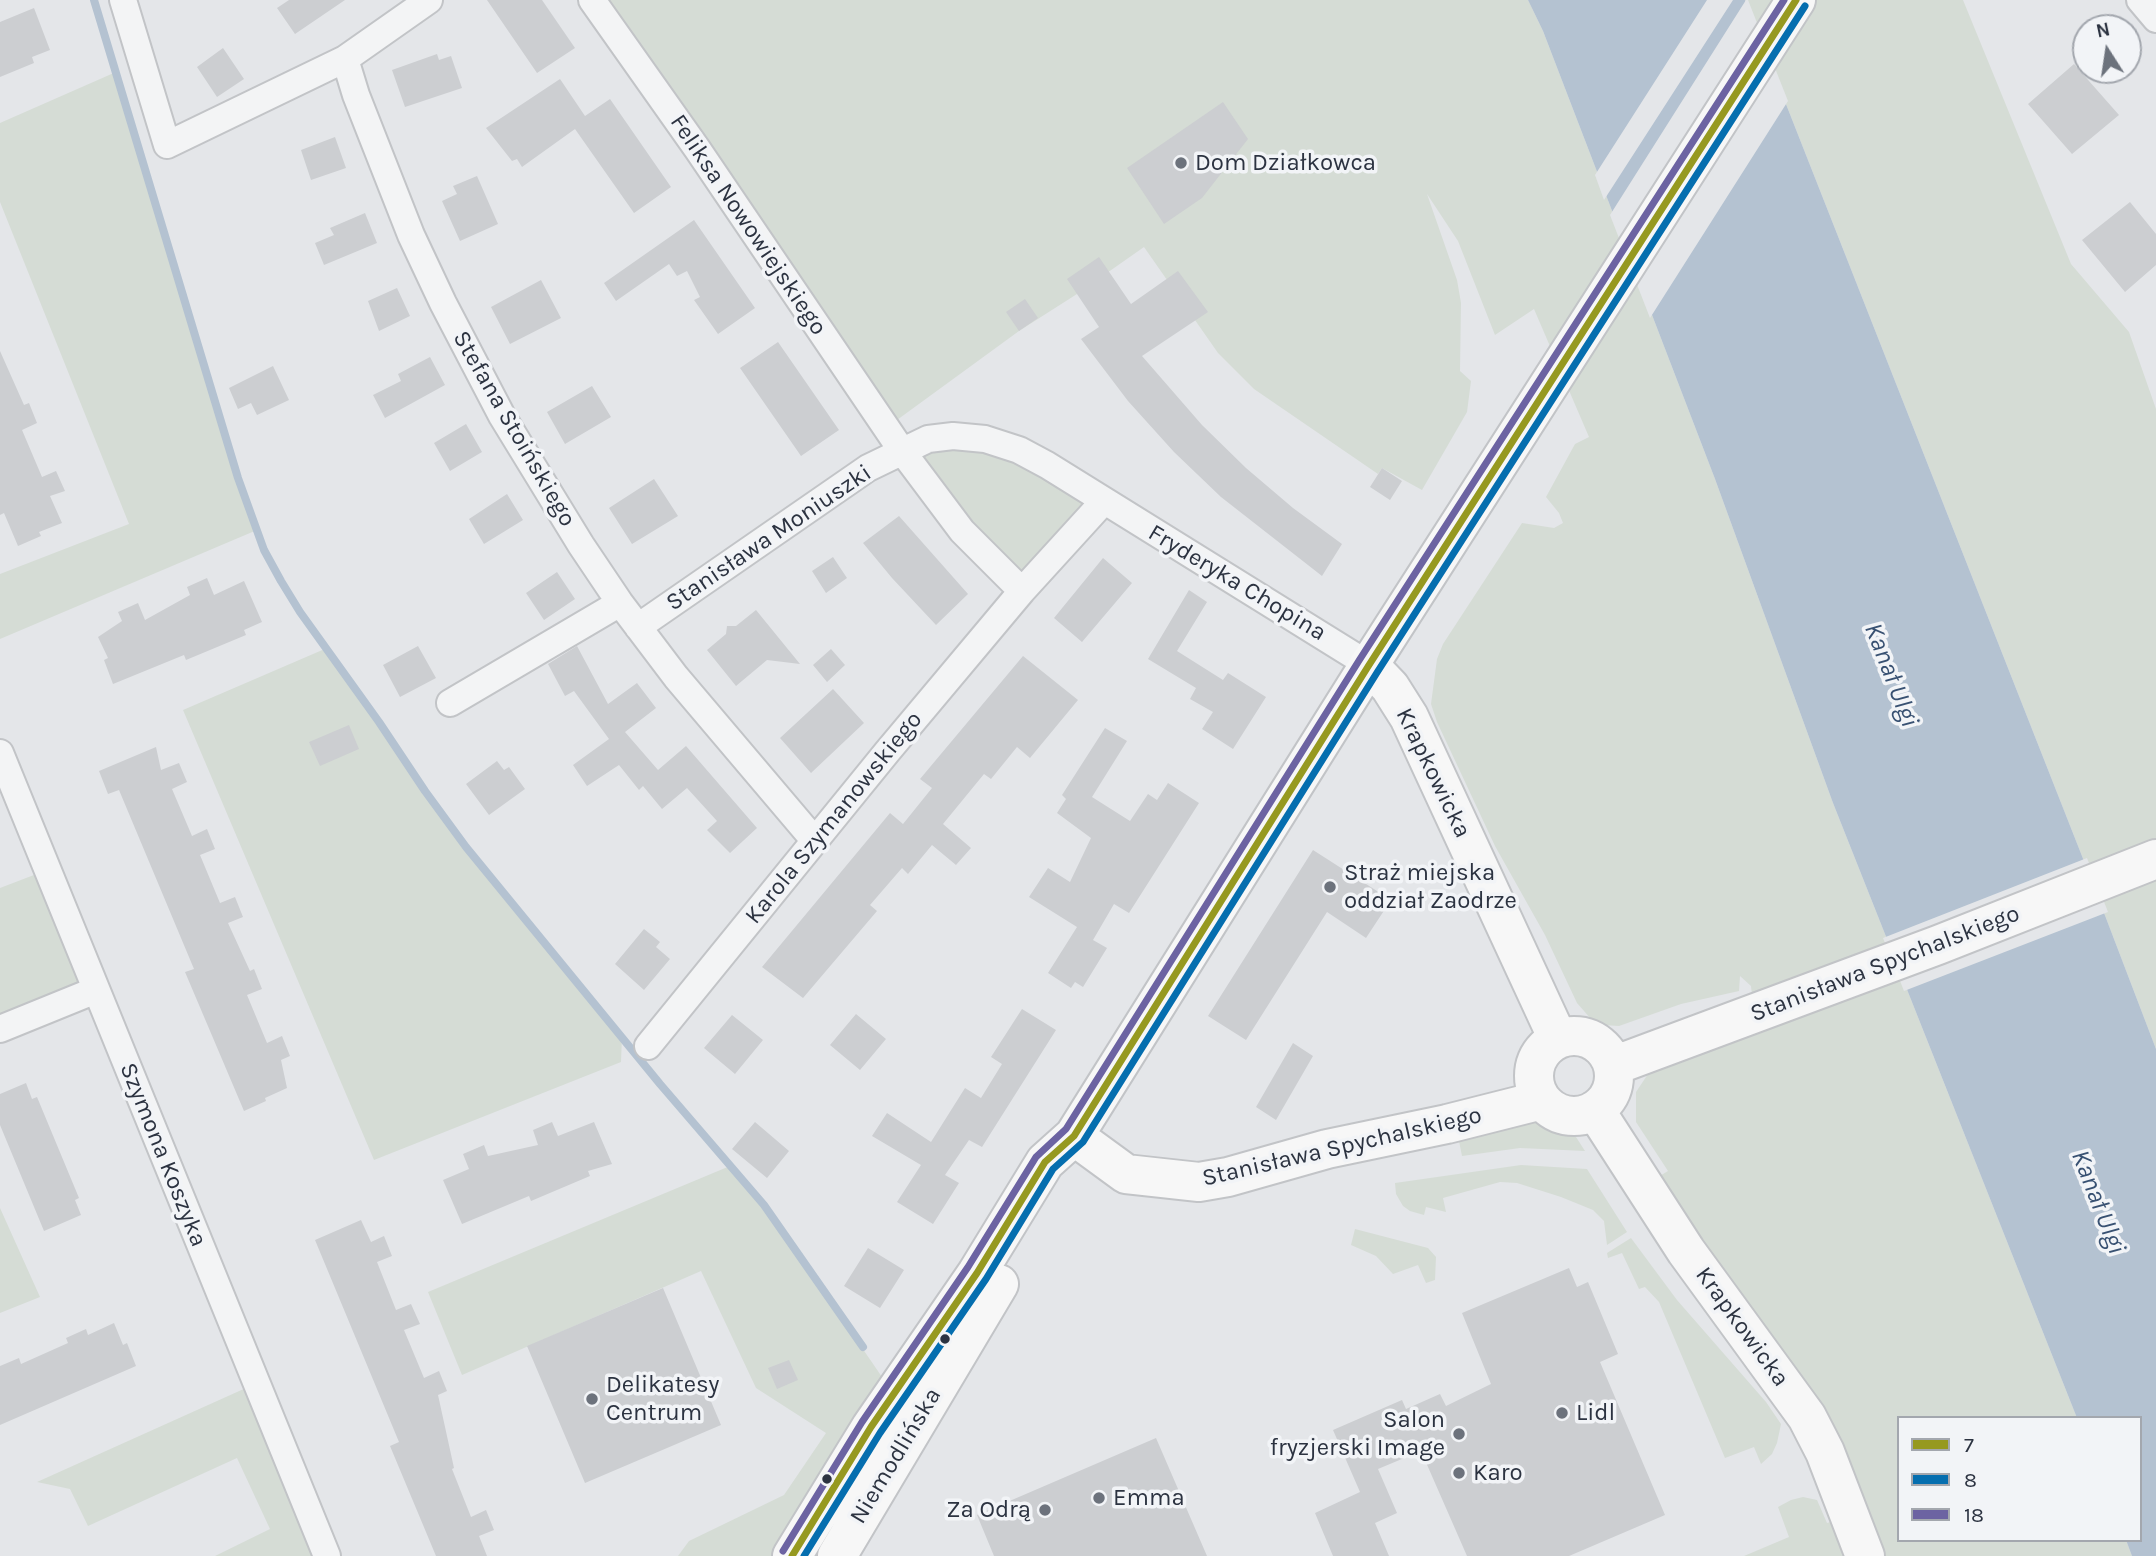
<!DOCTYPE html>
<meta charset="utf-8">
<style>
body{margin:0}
#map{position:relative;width:2156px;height:1556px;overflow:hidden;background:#e4e6e9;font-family:Karla,sans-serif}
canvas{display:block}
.legend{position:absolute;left:1897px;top:1416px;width:245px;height:126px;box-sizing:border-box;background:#f2f4f7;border:2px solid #a3a7ae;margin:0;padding:9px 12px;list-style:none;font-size:21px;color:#2c3341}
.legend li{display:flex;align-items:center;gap:14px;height:35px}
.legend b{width:35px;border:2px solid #a3a7ae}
.north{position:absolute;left:2072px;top:14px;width:70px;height:70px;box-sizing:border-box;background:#f2f4f7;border:2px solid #a3a7ae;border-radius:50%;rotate:348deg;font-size:19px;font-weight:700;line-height:28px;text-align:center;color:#2c3341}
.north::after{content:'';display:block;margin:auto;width:24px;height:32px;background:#6c727c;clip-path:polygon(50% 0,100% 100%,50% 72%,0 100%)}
</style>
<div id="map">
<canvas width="2156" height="1556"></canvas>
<ul class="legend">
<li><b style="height:9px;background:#969920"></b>7</li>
<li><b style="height:9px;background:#056eaf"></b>8</li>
<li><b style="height:9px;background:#6c63a2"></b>18</li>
</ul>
<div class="north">N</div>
</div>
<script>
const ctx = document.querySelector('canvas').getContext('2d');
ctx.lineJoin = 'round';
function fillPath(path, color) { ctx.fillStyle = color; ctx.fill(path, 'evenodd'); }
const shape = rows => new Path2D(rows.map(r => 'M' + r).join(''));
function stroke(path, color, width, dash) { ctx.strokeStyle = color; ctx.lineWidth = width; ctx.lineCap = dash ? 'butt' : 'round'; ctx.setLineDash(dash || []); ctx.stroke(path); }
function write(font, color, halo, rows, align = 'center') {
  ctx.font = font + ' Karla,sans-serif'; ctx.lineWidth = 7; ctx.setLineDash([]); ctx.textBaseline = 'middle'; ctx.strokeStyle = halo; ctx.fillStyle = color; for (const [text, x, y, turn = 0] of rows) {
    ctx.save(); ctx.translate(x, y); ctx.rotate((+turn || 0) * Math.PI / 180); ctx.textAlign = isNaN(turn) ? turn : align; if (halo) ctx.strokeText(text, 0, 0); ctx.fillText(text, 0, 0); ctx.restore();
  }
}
const green = shape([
 [592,0,1528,0,1543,31,1715,479,1833,803,2077,1418,1899,1418,1899,1540,2126,1540,2132,1556,1744,1556,1789,1537,1778,1507,1791,1500,1803,1497,1817,1500,1827,1523,1849,1517,1643,1186,1668,1171,1636,1122,1636,1092,1650,1071,1754,1014,1751,986,1740,976,1739,991,1681,1004,1619,1026,1603,1025,1591,1019,1577,1003,1545,935,1495,846,1437,722,1431,704,1437,659,1443,644,1522,523,1554,528,1563,523,1559,513,1546,497,1575,444,1589,437,1534,309,1495,335,1458,241,1427,194,1457,280,1461,303,1460,371,1471,381,1467,412,1422,490,1382,468,1378,474,1254,389,1218,353,1144,247,1077,294,1019,331,886,428],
 [1745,0,1963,0,2071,264,2129,332,2156,409,2156,1049,2093,884],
 [116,72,213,397,257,530,0,639,0,574,129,524,0,202,0,123],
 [985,439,1104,501,1022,591,902,451],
 [327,648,379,722,425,791,466,847,622,1036,621,1062,374,1160,183,710],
 [47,870,96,990,0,1029,0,888],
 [1534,1121,1555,1123,1563,1126,1576,1137,1585,1151,1520,1148,1462,1156,1459,1141],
 [1521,1165,1587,1169,1627,1232,1607,1245,1604,1221,1593,1210,1561,1197,1517,1183,1500,1182,1443,1198,1446,1212,1426,1207,1424,1215,1410,1211,1403,1206,1396,1194,1395,1183],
 [730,1166,764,1205,893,1393,792,1556,678,1556,689,1541,784,1495,826,1433,756,1388,701,1271,462,1375,428,1292],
 [0,1208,40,1297,0,1313],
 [1355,1229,1428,1248,1436,1257,1435,1280,1426,1283,1418,1265,1393,1274,1376,1256,1351,1245],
 [1631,1238,1677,1300,1766,1402,1781,1424,1777,1443,1772,1454,1761,1464,1754,1447,1725,1458,1659,1302,1645,1287,1639,1289,1622,1253,1608,1258,1607,1253],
 [257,1383,327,1556,215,1556,270,1529,237,1458,88,1526,70,1489,37,1482]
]);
const water = shape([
 [1528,0,1745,0,2093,884,2156,1049,2156,1556,2132,1556,2126,1540,2140,1540,2140,1418,2077,1418,1833,803,1715,479,1543,31]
]);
const pier = shape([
 [1707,0,1733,0,1604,200,1595,175],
 [1746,0,1748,0,1788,101,1650,318,1610,215],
 [2087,858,2108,912,1904,991,1883,938]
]);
const stream = shape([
 [94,0,238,478,264,550,281,581,300,612,379,722,425,791,466,847,660,1084,764,1205,863,1347]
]);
const building = shape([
 [289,0,345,0,295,34,277,8],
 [487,0,542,0,575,48,537,73],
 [34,8,50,50,32,57,34,63,0,77,0,22],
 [223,48,244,79,217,97,197,67],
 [437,54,439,60,451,56,462,88,405,107,392,70],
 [2074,64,2119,115,2072,154,2028,104],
 [560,79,585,116,610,99,671,187,634,213,575,129,522,167,517,159,512,161,486,128],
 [1223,102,1248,139,1202,198,1164,224,1127,168],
 [335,137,346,168,311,180,301,150],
 [477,176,498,224,460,241,442,201,457,194,453,186],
 [2130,202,2156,234,2156,265,2125,292,2082,240],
 [365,213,377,243,324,265,315,243,334,235,330,228],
 [694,220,755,308,718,334,694,300,700,297,687,271,677,276,669,264,616,301,604,283],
 [1099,257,1131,304,1178,271,1208,312,1142,356,1202,425,1246,468,1293,508,1342,544,1322,576,1221,497,1174,452,1128,401,1081,339,1099,327,1067,279],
 [541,280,561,318,510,344,491,307],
 [397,288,410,316,379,331,368,301],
 [1025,299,1038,318,1019,331,1006,312],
 [778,342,839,430,801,456,740,368],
 [0,351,24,405,29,403,37,423,22,430,42,477,56,471,65,491,50,496,62,523,39,532,41,536,18,546,4,513,0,515],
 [430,357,445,385,385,418,373,395,401,381,398,374],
 [273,366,289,400,257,415,251,403,238,409,229,388],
 [592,386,611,417,565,444,547,412],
 [466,424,482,452,450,471,434,443],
 [1382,468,1402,481,1390,500,1370,487],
 [654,479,678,516,632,544,609,508],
 [507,494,523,520,484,544,469,519],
 [899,516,968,594,936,625,892,578,863,543],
 [833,557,847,578,826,593,812,571],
 [1103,558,1132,583,1082,642,1054,618],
 [557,572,575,599,544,620,526,593],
 [207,578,214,595,244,581,262,622,244,630,246,635,186,660,184,655,113,684,104,660,108,658,98,637,122,621,118,612,138,603,145,620,190,595,187,587],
 [1189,590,1207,602,1177,651,1223,680,1228,673,1266,697,1233,749,1202,729,1213,712,1190,699,1196,688,1148,659],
 [756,610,800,664,767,660,736,686,707,650,726,634,727,626,736,626],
 [418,646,436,678,400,697,383,665],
 [577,646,608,704,637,683,656,708,625,732,658,770,686,746,757,828,730,853,707,830,717,821,687,788,662,809,643,786,639,790,619,765,587,786,573,765,609,739,574,691,565,696,548,664],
 [831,649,845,665,827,682,813,665],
 [1023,656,1078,700,1030,758,1017,747,991,779,984,774,943,824,971,848,956,865,932,845,908,874,902,868,870,905,877,911,803,998,762,967,890,813,903,824,932,788,920,779],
 [833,689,864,723,811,773,780,738],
 [349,725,359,749,320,766,309,742],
 [1105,728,1127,741,1092,797,1130,821,1148,794,1157,800,1168,783,1199,803,1129,913,1114,904,1093,940,1107,948,1083,987,1075,982,1071,988,1048,973,1077,927,1029,897,1048,868,1070,882,1091,838,1057,813,1066,799,1062,795],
 [156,747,161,770,179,763,187,782,172,789,192,836,207,829,215,849,200,855,220,903,235,897,243,917,228,923,250,971,254,969,262,989,247,995,267,1043,282,1036,290,1056,281,1060,287,1088,265,1098,266,1101,244,1111,185,972,194,969,119,790,108,794,99,771],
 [497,761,504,770,509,767,525,789,489,815,466,784],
 [1313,850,1391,900,1366,938,1327,912,1246,1040,1208,1016],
 [644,929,660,942,656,947,670,959,644,990,615,964],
 [1022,1009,1056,1030,982,1147,969,1140,945,1175,959,1183,933,1224,897,1202,921,1165,872,1136,887,1113,931,1142,965,1088,981,1098,1002,1064,991,1057],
 [856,1014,886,1039,860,1070,830,1045],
 [732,1015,763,1040,735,1074,704,1048],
 [1293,1043,1313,1056,1276,1120,1256,1107],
 [26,1083,32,1099,37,1097,79,1198,75,1200,81,1215,44,1231,0,1125,0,1094],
 [552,1122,558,1136,594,1122,612,1164,588,1171,590,1176,531,1201,529,1196,462,1224,443,1180,469,1169,463,1154,484,1145,488,1156,538,1145,533,1130],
 [755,1122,789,1151,767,1178,732,1149],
 [361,1220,371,1242,384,1236,392,1256,377,1262,396,1310,411,1304,420,1324,404,1330,424,1378,439,1371,447,1391,438,1395,454,1468,452,1469,471,1517,486,1510,494,1530,479,1536,487,1556,436,1556,390,1446,399,1442,315,1240],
 [868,1248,904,1270,880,1308,844,1286],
 [1569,1268,1577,1287,1588,1282,1618,1354,1600,1362,1665,1515,1569,1556,1467,1556,1421,1451,1378,1469,1397,1513,1375,1523,1389,1556,1333,1556,1315,1513,1360,1492,1333,1430,1402,1400,1406,1409,1440,1394,1446,1406,1491,1384,1462,1313],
 [663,1288,721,1425,585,1483,527,1346],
 [114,1323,123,1345,127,1343,136,1366,0,1425,0,1366,19,1358,21,1364,68,1343,66,1338,86,1329,88,1335],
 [789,1360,798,1380,777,1389,768,1368],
 [1156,1438,1207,1556,994,1556,977,1515]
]);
const street = shape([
 [123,0,167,145,345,59],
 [429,0,345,59,356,95,411,235,443,303,502,416,581,545,620,603,676,677,815,841],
 [592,0,698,150,902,451,962,531,1022,591],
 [2140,0,2156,19],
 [638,627,868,468,928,439,953,436,985,439,1019,450,1047,465,1369,665],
 [450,703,620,603],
 [0,753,327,1556],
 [0,1029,96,990],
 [648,1046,887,752,1022,591,1104,501]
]);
const secondary = shape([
 [1369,665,1390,687,1409,717,1558,1039],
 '1534 1076a40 40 0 1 1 80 0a40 40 0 1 1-80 0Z',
 [1613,1066,1938,945,2156,859],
 [1595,1110,1686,1251,1807,1417,1825,1452,1865,1556],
 [1074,1136,1126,1174,1199,1182,1228,1177,1327,1149,1447,1124,1542,1100],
 [792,1556,871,1427,977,1273,1045,1162,1074,1136,1369,665,1796,0],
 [837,1556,999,1284]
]);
const bus1 = shape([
 [792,1556,871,1427,977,1273,1045,1162,1074,1136,1369,665,1796,0]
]);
const bus2 = shape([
 [804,1556,880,1433,986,1279,1053,1169,1083,1142,1378,671,1805,6]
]);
const bus3 = shape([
 [783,1551,862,1422,968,1267,1036,1157,1066,1129,1360,659,1784,0]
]);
const markers = [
 [1181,163,7,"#6c727c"],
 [1330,887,7,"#6c727c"],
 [945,1339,6,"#2c3341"],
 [592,1399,7,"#6c727c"],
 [1562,1413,7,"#6c727c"],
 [1459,1434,7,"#6c727c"],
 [1459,1473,7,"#6c727c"],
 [827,1479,6,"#2c3341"],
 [1099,1498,7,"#6c727c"],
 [1045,1510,7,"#6c727c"]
];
const poiNames = [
 ["Dom Działkowca",1195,163],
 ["Straż miejska",1344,873],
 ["oddział Zaodrze",1344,901],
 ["Delikatesy",606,1385],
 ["Centrum",606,1413],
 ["Lidl",1576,1413],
 ["Salon",1445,1420,"right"],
 ["fryzjerski Image",1445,1448,"right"],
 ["Karo",1473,1473],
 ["Emma",1113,1498],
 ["Za Odrą",1031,1510,"right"]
];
const streetNames = [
 ["Feliksa Nowowiejskiego",748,225,56],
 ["Stefana Stoińskiego",514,429,60],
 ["Stanisława Moniuszki",769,538,-34],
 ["Fryderyka Chopina",1237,583,31],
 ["Krapkowicka",1433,773,64],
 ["Karola Szymanowskiego",834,818,-51],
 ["Stanisława Spychalskiego",1885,964,-21],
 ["Stanisława Spychalskiego",1342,1147,-13],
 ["Szymona Koszyka",163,1155,68],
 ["Krapkowicka",1742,1327,54],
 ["Niemodlińska",896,1456,-59]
];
const waterNames = [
 ["Kanał Ulgi",1891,675,69],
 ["Kanał Ulgi",2098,1202,69]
];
fillPath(green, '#d5dcd5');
fillPath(water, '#b4c2d1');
fillPath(pier, '#e4e6e9');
stroke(stream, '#b4c2d1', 8);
fillPath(building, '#ccced1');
stroke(street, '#c2c4c7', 30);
stroke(secondary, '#c2c4c7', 42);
stroke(street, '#f3f4f5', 26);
stroke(secondary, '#f7f7f7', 38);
stroke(bus1, '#969920', 7);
stroke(bus2, '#056eaf', 7);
stroke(bus3, '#6c63a2', 7);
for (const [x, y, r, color] of markers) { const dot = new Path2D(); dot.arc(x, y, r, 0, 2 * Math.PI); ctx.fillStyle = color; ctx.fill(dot); stroke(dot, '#f2f4f7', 2.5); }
write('24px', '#2c3341', '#f2f4f7', poiNames, 'left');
write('24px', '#2c3341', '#f2f4f7', streetNames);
write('italic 26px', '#385172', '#f2f4f7', waterNames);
</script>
